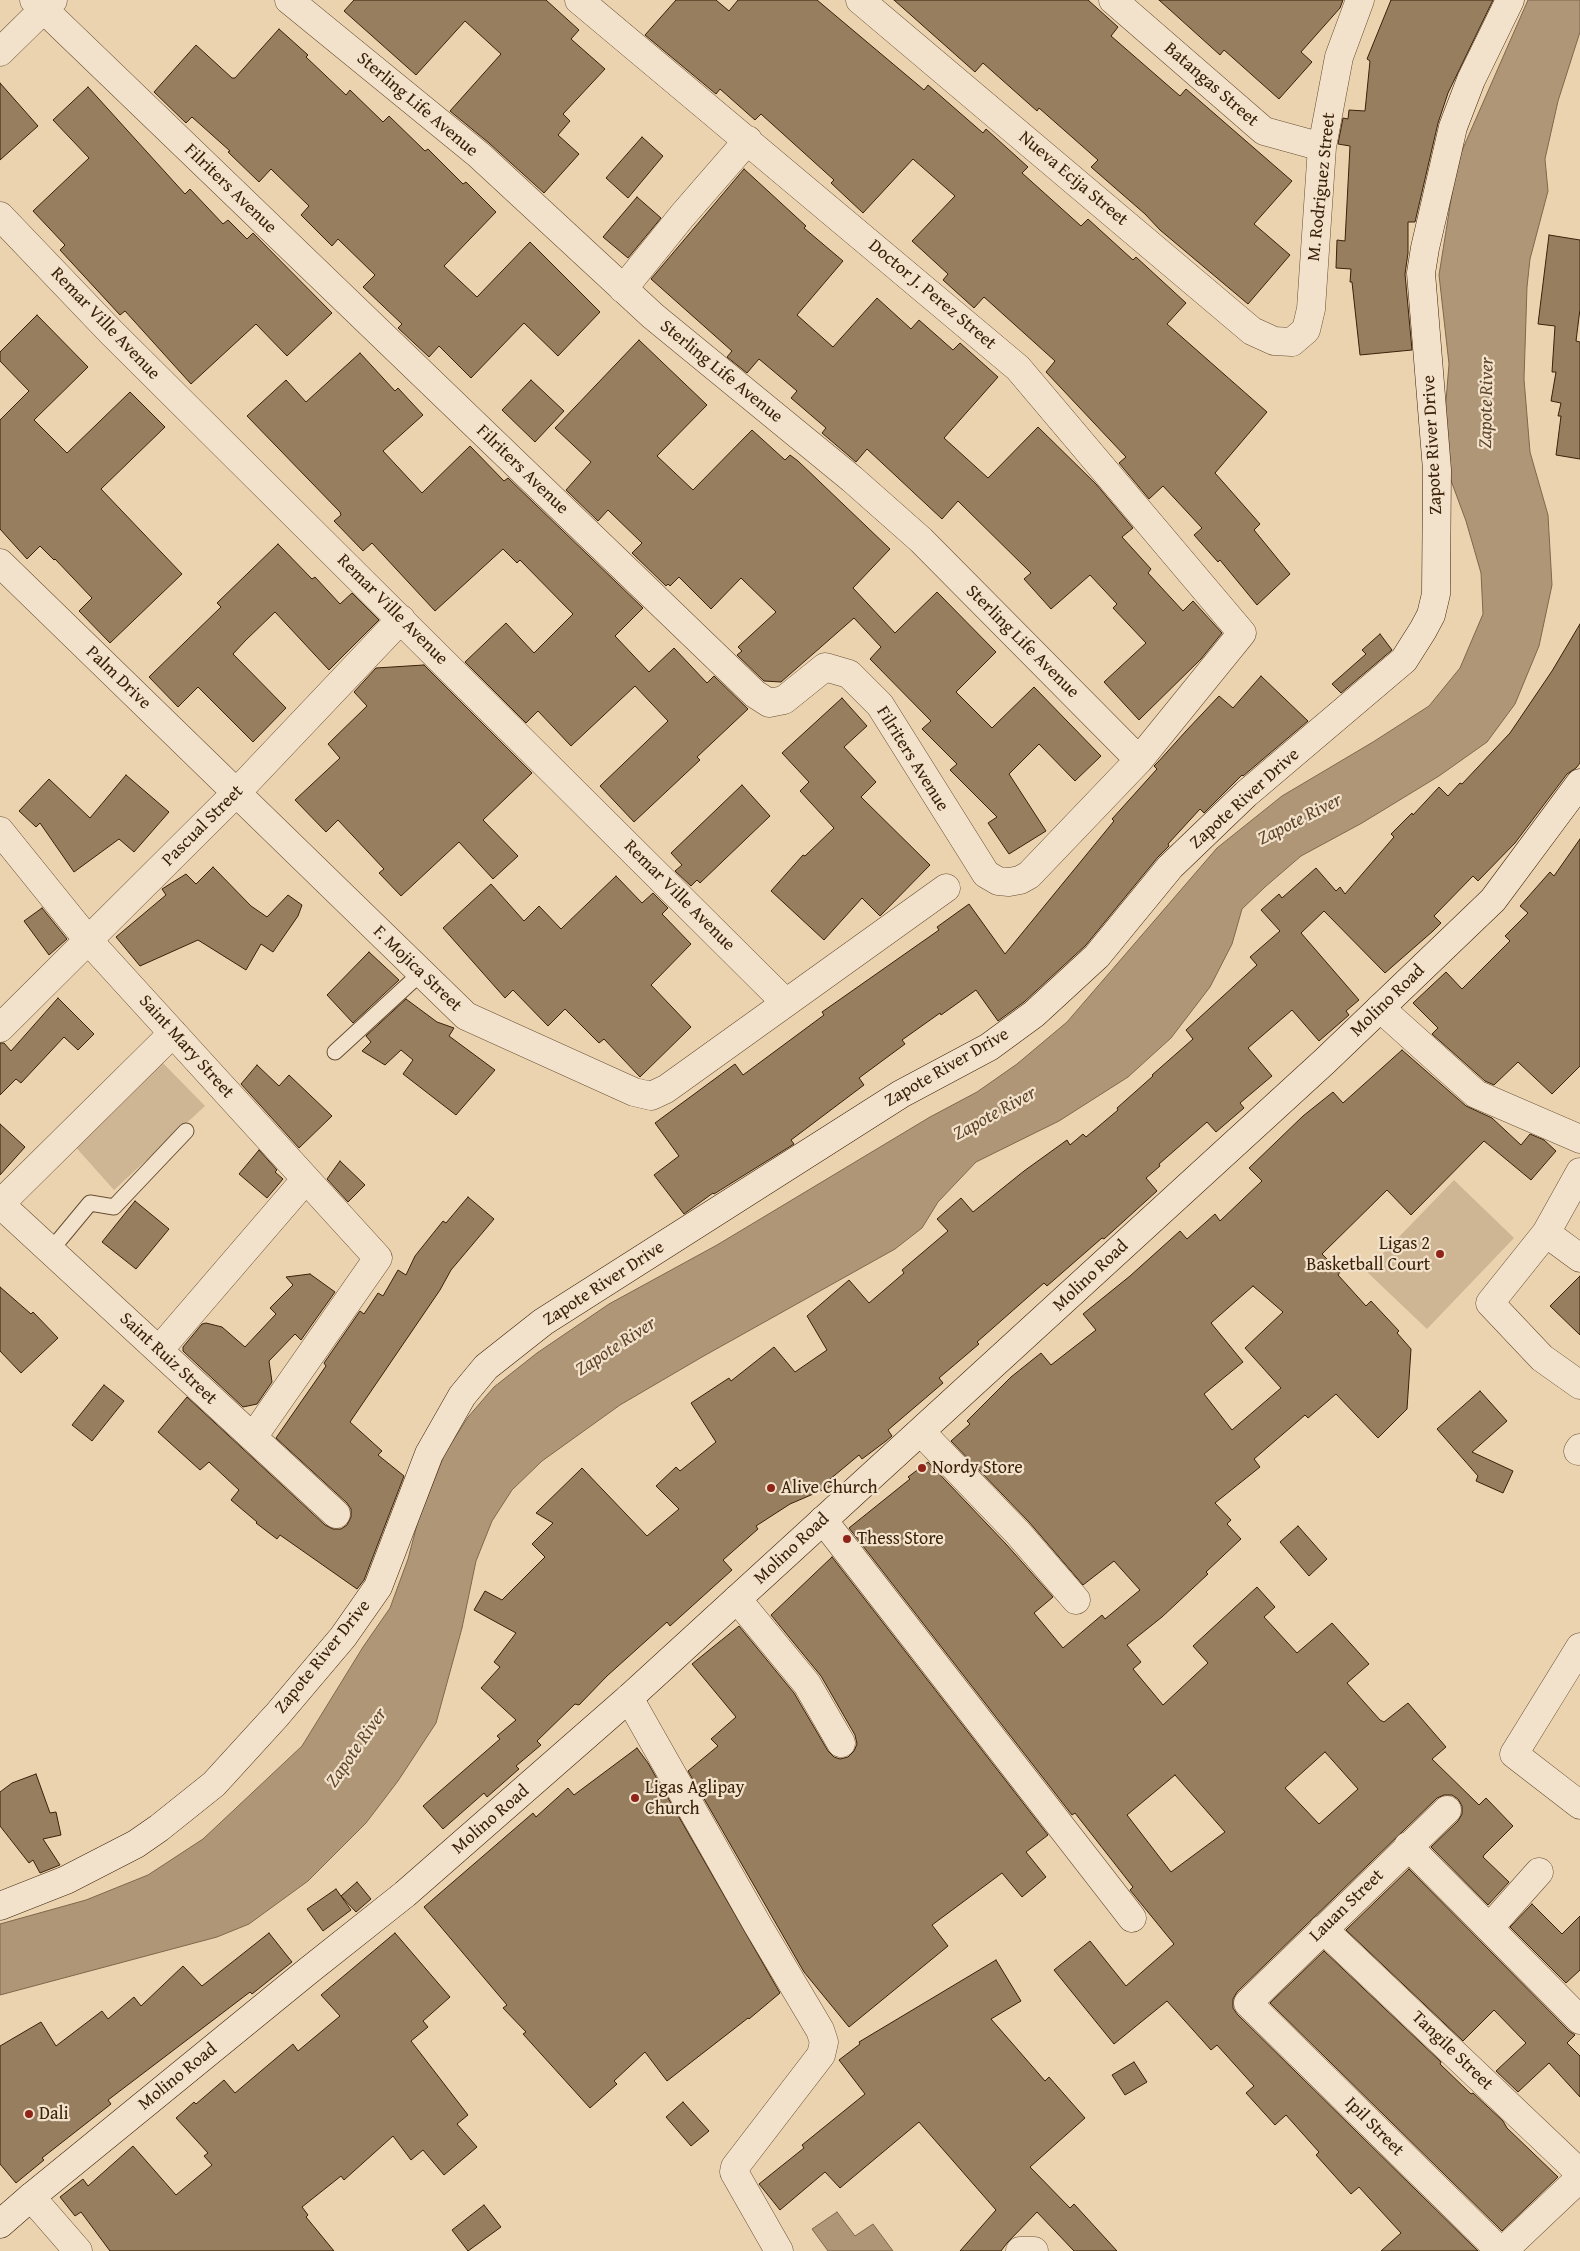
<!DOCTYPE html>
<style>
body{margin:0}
canvas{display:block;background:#ecd3af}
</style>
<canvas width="1580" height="2251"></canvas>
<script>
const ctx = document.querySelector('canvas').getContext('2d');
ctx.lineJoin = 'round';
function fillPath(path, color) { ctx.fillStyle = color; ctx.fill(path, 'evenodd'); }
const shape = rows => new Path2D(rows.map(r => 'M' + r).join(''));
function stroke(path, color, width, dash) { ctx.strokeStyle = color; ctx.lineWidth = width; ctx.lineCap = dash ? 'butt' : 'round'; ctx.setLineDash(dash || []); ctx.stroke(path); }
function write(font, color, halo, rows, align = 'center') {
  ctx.font = font + ' "Gentium Book Plus",serif'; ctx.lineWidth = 4.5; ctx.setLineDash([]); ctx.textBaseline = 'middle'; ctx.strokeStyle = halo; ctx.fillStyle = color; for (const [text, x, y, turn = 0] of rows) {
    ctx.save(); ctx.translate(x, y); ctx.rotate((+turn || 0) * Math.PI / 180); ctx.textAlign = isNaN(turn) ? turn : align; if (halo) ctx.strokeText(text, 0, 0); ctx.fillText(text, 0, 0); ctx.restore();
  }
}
const green = shape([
 [159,1059,205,1106,114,1190,72,1143],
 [1454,1180,1514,1238,1427,1329,1366,1271]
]);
const water = shape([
 [1528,0,1580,0,1580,32,1558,101,1545,159,1548,191,1530,259,1527,287,1524,379,1530,452,1548,515,1552,585,1539,646,1515,704,1487,742,1439,776,1362,823,1301,856,1265,887,1242,909,1232,944,1210,987,1171,1038,1128,1077,1059,1121,976,1162,938,1202,922,1228,895,1249,702,1357,620,1405,542,1461,512,1490,492,1521,476,1561,462,1628,436,1723,398,1781,366,1823,308,1881,249,1924,217,1937,0,1995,0,1924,86,1900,148,1875,203,1839,302,1746,363,1647,390,1608,408,1559,418,1521,445,1453,468,1417,494,1387,537,1353,609,1304,717,1245,930,1117,977,1092,1017,1064,1067,1022,1217,848,1282,796,1373,742,1429,706,1460,668,1483,614,1481,573,1466,521,1446,467,1445,413,1449,364,1439,275,1457,162,1528,0],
 [837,2212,855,2236,873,2224,893,2251,828,2251,812,2229,837,2212]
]);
const building = shape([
 [354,0,546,0,579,30,571,39,605,69,563,114,570,121,558,135,579,154,544,193,489,143,450,111,501,54,465,21,416,75,344,11,354,0],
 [676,0,716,0,729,11,738,0,817,0,924,90,928,85,983,133,986,129,1028,167,1022,173,1081,226,1088,219,1133,260,1136,257,1186,303,1167,324,1267,412,1215,473,1260,524,1254,530,1290,574,1257,605,1220,560,1218,562,1194,535,1202,528,1163,486,1149,499,1119,463,1126,457,1046,372,1055,361,984,297,974,308,943,280,948,274,912,241,955,196,913,159,863,213,831,183,834,180,761,114,755,120,720,89,716,94,645,35,676,0],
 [894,0,1088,0,1118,27,1111,36,1180,96,1186,89,1292,181,1254,224,1290,255,1248,304,1160,230,1145,214,1091,167,1098,160,1039,108,1037,111,983,63,975,72,894,0],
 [1159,0,1343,0,1340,8,1301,52,1312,62,1279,99,1224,50,1220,55,1159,0],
 [1391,0,1493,0,1448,93,1438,123,1415,222,1408,222,1408,253,1405,274,1412,350,1360,355,1352,282,1350,282,1351,269,1336,268,1337,240,1345,241,1350,146,1338,144,1343,118,1348,119,1349,110,1365,111,1370,61,1367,59,1391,0],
 [279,29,308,55,306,57,346,95,350,90,383,122,389,116,425,151,428,149,463,184,466,182,496,212,444,266,477,297,530,242,600,312,558,356,524,323,471,378,439,346,429,357,398,328,402,324,363,287,375,275,338,239,332,246,301,215,309,206,271,169,259,182,228,152,230,151,192,117,186,123,154,92,196,45,232,78,235,78,279,29],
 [0,83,38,126,0,160,0,83],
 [88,87,185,194,190,189,223,224,228,220,247,239,253,233,332,313,287,356,256,324,191,384,125,311,120,315,60,250,65,245,33,211,89,158,53,120,88,87],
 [642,137,663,156,628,198,606,178,642,137],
 [744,169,806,226,804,228,843,261,797,315,833,347,877,298,911,329,919,320,953,350,960,343,998,377,944,438,988,478,1038,427,1096,484,1133,528,1122,537,1151,569,1148,573,1183,611,1193,601,1222,633,1201,659,1139,720,1104,682,1146,643,1113,608,1117,604,1090,575,1051,609,1024,579,1031,573,958,501,942,519,867,449,856,462,822,433,826,428,791,398,797,391,759,359,747,373,727,357,732,351,651,279,744,169],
 [637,197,661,218,628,258,603,237,637,197],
 [1549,235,1580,240,1580,309,1576,341,1580,342,1580,459,1556,455,1561,416,1558,416,1561,403,1551,401,1556,372,1552,372,1555,326,1538,324,1549,235],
 [37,315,88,367,34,420,67,453,130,392,165,427,101,489,182,574,110,643,79,611,92,598,55,559,54,560,40,546,27,559,0,529,0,420,29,391,0,361,0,352,37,315],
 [639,340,707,405,657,456,693,490,752,430,785,460,790,455,798,461,890,549,853,588,895,633,937,592,996,652,956,692,992,728,1034,687,1101,756,1075,781,1039,744,1009,774,1046,831,1009,854,988,823,997,817,950,770,957,764,922,729,931,721,870,659,881,647,854,618,781,682,764,681,737,655,742,651,738,647,776,612,741,578,711,609,679,577,670,586,668,584,666,586,632,553,642,543,608,510,598,521,566,490,591,462,555,428,639,340],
 [360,353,395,391,398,388,423,415,383,451,422,493,470,446,504,481,508,478,643,608,615,636,649,672,674,648,707,683,714,676,748,709,697,757,700,760,634,822,600,786,668,721,635,686,571,746,538,711,526,723,465,662,506,623,534,653,573,614,520,560,517,563,503,549,435,611,372,543,363,551,334,521,341,515,340,512,247,416,286,380,306,402,360,353],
 [531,380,564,411,535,442,502,410,531,380],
 [278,544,312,579,315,577,340,604,352,593,379,620,329,670,275,612,245,641,233,654,286,708,253,742,198,687,178,707,149,677,221,607,217,603,278,544],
 [1580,624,1580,763,1576,768,1567,774,1515,843,1478,881,1473,876,1434,916,1441,923,1433,931,1385,973,1324,911,1301,933,1359,1000,1346,1011,1349,1015,1319,1041,1292,1010,1248,1048,1272,1076,1240,1103,1244,1108,1216,1132,1207,1122,1159,1164,1160,1166,1146,1178,1157,1191,1104,1239,1102,1238,1047,1286,1044,1283,977,1342,979,1344,939,1378,943,1383,888,1430,892,1436,886,1441,862,1459,859,1455,829,1480,832,1486,790,1504,756,1526,758,1529,723,1560,732,1570,670,1626,667,1622,607,1676,579,1705,575,1704,537,1741,541,1745,516,1766,519,1769,487,1797,484,1793,443,1829,423,1806,500,1739,497,1736,516,1720,481,1688,500,1667,494,1662,516,1633,474,1610,485,1591,502,1600,545,1557,532,1544,553,1523,536,1513,582,1468,647,1536,679,1509,656,1486,676,1467,680,1471,716,1442,691,1403,729,1378,731,1381,774,1347,795,1372,827,1350,807,1316,849,1280,869,1303,904,1273,902,1270,948,1231,937,1219,961,1198,973,1212,1024,1171,1067,1140,1070,1145,1083,1134,1086,1137,1118,1110,1117,1108,1153,1076,1152,1075,1193,1039,1186,1030,1257,965,1250,957,1280,931,1261,910,1279,894,1282,898,1316,868,1336,891,1340,887,1345,894,1394,837,1391,834,1412,813,1413,815,1439,787,1448,796,1460,783,1462,784,1510,733,1552,671,1580,624],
 [1380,634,1392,650,1341,693,1332,684,1366,654,1362,650,1380,634],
 [424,665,532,773,483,820,518,856,493,879,459,842,401,896,379,873,384,869,338,820,326,832,295,800,340,758,328,744,367,706,354,692,376,668,424,665],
 [1261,676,1308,721,1243,776,1242,775,1204,813,1200,809,1168,844,1169,846,1158,857,1086,945,1024,1002,998,1021,976,990,941,1015,940,1013,902,1040,905,1044,859,1078,864,1085,791,1140,794,1144,714,1194,713,1193,684,1214,654,1175,679,1156,655,1123,735,1064,743,1075,824,1015,822,1012,939,930,937,927,969,904,1005,954,1114,821,1112,819,1157,769,1154,766,1158,762,1186,731,1219,696,1233,708,1261,676],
 [842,698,867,726,844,747,876,782,861,797,930,865,880,916,862,898,824,940,771,891,803,855,805,856,834,828,800,791,809,782,782,753,842,698],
 [126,775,169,812,134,852,119,839,74,872,40,823,36,827,19,811,49,779,90,818,126,775],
 [742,785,770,816,700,883,697,880,691,886,675,871,682,865,671,853,742,785],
 [1580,839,1580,1066,1552,1094,1518,1062,1494,1085,1485,1081,1432,1034,1438,1028,1413,1003,1446,972,1462,989,1510,941,1505,936,1528,913,1520,906,1550,872,1554,876,1580,839],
 [213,867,251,906,267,917,288,895,302,905,298,916,273,952,261,944,246,970,198,940,140,966,116,937,166,895,162,889,186,874,196,884,213,867],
 [616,876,642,903,653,893,668,908,662,914,691,944,651,985,691,1027,640,1077,604,1039,599,1043,565,1009,548,1026,513,990,505,998,443,928,491,884,524,921,539,906,561,929,616,876],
 [42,908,67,939,49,955,24,921,42,908],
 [369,952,399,980,353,1023,327,995,369,952],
 [58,998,94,1034,78,1050,64,1037,21,1083,16,1079,0,1095,0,1043,4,1043,11,1051,58,998],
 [406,999,437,1022,454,1028,449,1036,495,1070,456,1115,403,1074,413,1060,401,1050,385,1065,362,1051,371,1042,366,1036,406,999],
 [1402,1050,1466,1106,1492,1118,1521,1145,1530,1134,1544,1140,1556,1151,1531,1180,1484,1141,1411,1215,1387,1190,1322,1254,1340,1272,1338,1275,1366,1306,1371,1301,1399,1331,1397,1333,1411,1349,1407,1409,1378,1438,1336,1394,1308,1418,1305,1415,1254,1459,1260,1467,1215,1503,1231,1520,1227,1524,1241,1539,1206,1572,1208,1574,1162,1617,1127,1645,1141,1662,1133,1669,1163,1705,1208,1663,1193,1646,1257,1587,1275,1607,1264,1617,1297,1653,1332,1623,1369,1664,1347,1683,1380,1720,1384,1722,1408,1703,1446,1747,1432,1759,1479,1805,1486,1798,1513,1826,1484,1855,1483,1857,1509,1882,1488,1905,1431,1847,1458,1821,1462,1814,1462,1806,1458,1799,1452,1795,1444,1795,1437,1798,1237,1992,1233,1999,1233,2008,1237,2014,1478,2251,1381,2251,1401,2233,1359,2187,1351,2194,1316,2155,1319,2152,1286,2115,1275,2125,1246,2093,1254,2086,1217,2045,1211,2050,1167,2001,1114,2044,1054,1970,1090,1941,1126,1986,1174,1944,1130,1890,1133,1887,1075,1813,1072,1815,849,1528,910,1479,908,1477,928,1462,1006,1544,1053,1597,1034,1613,1063,1648,1102,1615,1105,1619,1140,1590,1114,1561,1083,1585,1029,1522,951,1441,970,1424,967,1421,1011,1377,1041,1353,1051,1365,1096,1330,1083,1314,1130,1276,1180,1231,1187,1239,1215,1214,1220,1221,1262,1181,1249,1168,1303,1116,1333,1092,1343,1103,1402,1050],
 [1253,1286,1283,1312,1245,1348,1281,1388,1232,1430,1204,1394,1243,1362,1211,1323,1253,1286],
 [1325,1752,1358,1789,1319,1824,1285,1788,1325,1752],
 [1175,1775,1225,1832,1171,1872,1127,1815,1175,1775],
 [257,1065,279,1086,289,1075,332,1116,299,1148,241,1084,257,1065],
 [0,1124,25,1147,0,1175,0,1124],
 [259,1150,277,1170,275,1172,283,1179,267,1198,239,1174,259,1150],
 [340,1161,365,1185,348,1202,327,1179,340,1161],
 [468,1197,494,1219,451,1270,440,1290,350,1422,382,1451,378,1455,404,1476,364,1580,357,1589,280,1535,277,1539,256,1523,257,1522,231,1500,239,1490,209,1462,200,1470,158,1432,187,1397,325,1525,333,1529,341,1529,347,1525,351,1517,351,1509,347,1503,276,1438,326,1366,324,1363,360,1311,364,1314,378,1293,383,1296,398,1270,406,1275,415,1256,443,1221,446,1223,468,1197],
 [135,1201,169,1229,136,1269,102,1242,135,1201],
 [310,1274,335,1292,301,1340,295,1334,269,1361,272,1382,257,1404,243,1407,183,1351,183,1347,202,1324,206,1323,222,1327,245,1347,276,1314,270,1308,293,1285,286,1277,310,1274],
 [1580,1276,1580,1335,1550,1306,1580,1276],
 [0,1287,31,1314,33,1312,58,1338,21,1373,0,1351,0,1287],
 [104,1385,124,1401,92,1441,72,1425,104,1385],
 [1480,1391,1507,1421,1472,1452,1513,1471,1503,1493,1476,1481,1478,1476,1437,1429,1480,1391],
 [1298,1526,1327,1559,1309,1576,1280,1542,1298,1526],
 [832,1557,1048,1835,1026,1852,1046,1877,1022,1897,1002,1873,932,1925,948,1946,849,2027,804,1972,688,1771,718,1746,711,1739,736,1717,692,1664,739,1626,794,1693,828,1751,834,1757,840,1759,848,1757,854,1751,857,1744,855,1735,821,1676,771,1615,832,1557],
 [637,1748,648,1763,780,1993,749,2019,748,2018,667,2081,645,2052,614,2081,617,2084,590,2108,523,2034,526,2032,503,2008,507,2005,424,1907,533,1813,536,1817,568,1788,574,1795,637,1748],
 [36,1774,50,1813,56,1812,61,1835,43,1839,60,1865,40,1873,33,1860,29,1863,0,1826,0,1792,12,1783,36,1774],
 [1409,1869,1569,2031,1575,2035,1567,2043,1580,2056,1580,2097,1549,2063,1518,2092,1496,2071,1526,2043,1494,2010,1463,2041,1346,1930,1409,1869],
 [357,1882,371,1899,356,1912,341,1896,357,1882],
 [336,1889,351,1910,323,1931,307,1909,336,1889],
 [1532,1904,1562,1934,1580,1916,1580,1970,1566,1983,1510,1927,1532,1904],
 [269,1933,292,1962,252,1994,250,1992,108,2100,111,2104,42,2158,44,2160,16,2183,0,2164,0,2046,41,2022,56,2046,102,2011,108,2019,134,1997,141,2006,183,1966,202,1986,269,1933],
 [395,1933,450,1997,423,2021,428,2027,411,2041,468,2115,457,2124,477,2147,444,2175,423,2150,411,2160,393,2136,344,2180,341,2176,302,2207,308,2215,306,2217,334,2251,110,2251,81,2212,75,2216,60,2197,83,2179,88,2186,133,2146,176,2195,212,2165,204,2156,208,2153,176,2118,194,2102,196,2104,224,2080,235,2093,293,2044,298,2051,340,2016,321,1995,395,1933],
 [1324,1951,1441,2062,1440,2064,1471,2094,1473,2093,1503,2121,1507,2128,1558,2177,1502,2231,1270,2003,1324,1951],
 [996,1960,1021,2001,991,2019,1045,2081,1049,2077,1085,2118,1030,2167,1070,2208,1074,2204,1117,2251,1074,2251,1037,2212,1007,2243,1001,2251,960,2251,996,2210,919,2122,840,2188,825,2172,780,2210,759,2184,804,2148,802,2145,865,2094,839,2060,860,2044,859,2042,996,1960],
 [1134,2062,1147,2082,1125,2095,1112,2075,1134,2062],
 [683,2102,709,2131,691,2146,666,2117,683,2102],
 [484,2205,501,2227,468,2251,452,2230,484,2205]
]);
const service = shape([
 [335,1052,421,973],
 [51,1250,90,1203,114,1207,186,1131]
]);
const minor = shape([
 [34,0,755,694,769,703,784,700,825,667,849,674,880,705,986,874,998,881,1009,882,1020,880,1029,875,1139,760,1242,633,1018,368,579,0],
 [289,0,479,155,653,316,852,479,921,540,1139,760],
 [860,0,1252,331,1274,341,1292,342,1306,330,1311,309,1322,147,1339,57,1360,0],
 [1113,0,1264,131,1322,147],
 [0,52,53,0],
 [0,216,111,332,786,1003],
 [623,289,682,216,748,140],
 [0,563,466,1016,634,1092,651,1096,666,1089,946,888],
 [0,831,88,940,378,1258,253,1437],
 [1380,1008,1476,1094,1580,1139],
 [0,1028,237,792,401,619],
 [1580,1172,1546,1233,1490,1303,1542,1358,1580,1385],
 [0,1204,336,1514],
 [0,1204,173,1033],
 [1546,1233,1580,1258],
 [159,1350,306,1179],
 [921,1432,1018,1533,1076,1600],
 [1578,1451,1580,1448],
 [823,1520,1132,1918],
 [737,1599,807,1684,841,1743],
 [1580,1647,1514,1754,1580,1805],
 [629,1698,757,1924,820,2030,824,2042,821,2055,735,2167,734,2172,779,2251],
 [1447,1810,1248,2003,1500,2251],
 [1408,1846,1580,2020],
 [1490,1927,1539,1872],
 [1323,1929,1580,2173],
 [31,2197,78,2251],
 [1020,2251,1034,2251],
 [1503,2251,1580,2178]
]);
const secondary = shape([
 [0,1906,66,1880,136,1844,159,1828,214,1784,277,1715,343,1637,378,1587,429,1454,462,1396,486,1367,543,1322,901,1094,989,1047,1034,1014,1097,956,1170,867,1246,794,1404,660,1423,630,1431,615,1436,594,1437,470,1421,273,1425,248,1453,127,1471,80,1510,0],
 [0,2224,31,2197,308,1971,405,1894,629,1698,1325,1061,1493,900,1580,783]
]);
const markers = [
 [1440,1254,5,"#8f2418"],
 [922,1468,5,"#8f2418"],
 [771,1488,5,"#8f2418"],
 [847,1539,5,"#8f2418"],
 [635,1798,5,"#8f2418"],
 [29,2114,5,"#8f2418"]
];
const streetNames = [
 ["Batangas Street",1211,85,41],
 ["Sterling Life Avenue",417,105,40],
 ["Nueva Ecija Street",1073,179,40],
 ["M. Rodriguez Street",1322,187,-84],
 ["Filriters Avenue",230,189,44],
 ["Doctor J. Perez Street",932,295,40],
 ["Remar Ville Avenue",105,324,46],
 ["Sterling Life Avenue",721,372,39],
 ["Zapote River Drive",1433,445,-93],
 ["Filriters Avenue",522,470,44],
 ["Remar Ville Avenue",392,610,45],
 ["Sterling Life Avenue",1022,642,45],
 ["Palm Drive",118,678,44],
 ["Filriters Avenue",912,759,58],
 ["Zapote River Drive",1245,799,-42],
 ["Pascual Street",203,826,-45],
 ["Remar Ville Avenue",679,896,45],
 ["F. Mojica Street",417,969,44],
 ["Molino Road",1388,1001,-44],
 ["Saint Mary Street",186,1047,48],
 ["Zapote River Drive",947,1068,-30],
 ["Molino Road",1091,1276,-43],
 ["Zapote River Drive",604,1284,-33],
 ["Saint Ruiz Street",168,1359,43],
 ["Molino Road",792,1549,-43],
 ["Zapote River Drive",323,1657,-51],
 ["Molino Road",491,1820,-41],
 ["Lauan Street",1347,1906,-44],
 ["Tangile Street",1452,2051,44],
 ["Molino Road",178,2077,-39],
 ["Ipil Street",1374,2127,45]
];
const poiNames = [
 ["Ligas 2",1430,1244,"right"],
 ["Basketball Court",1430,1265,"right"],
 ["Nordy Store",932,1468],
 ["Alive Church",781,1488],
 ["Thess Store",857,1539],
 ["Ligas Aglipay",645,1788],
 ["Church",645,1809],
 ["Dali",39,2114]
];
const waterNames = [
 ["Zapote River",1487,403,-89],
 ["Zapote River",1300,820,-27],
 ["Zapote River",995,1114,-29],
 ["Zapote River",616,1347,-33],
 ["Zapote River",357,1748,-55]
];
fillPath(green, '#ceb593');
fillPath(water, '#af9677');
stroke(water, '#80674b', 1);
fillPath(building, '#977e5f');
stroke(building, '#3a2109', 1);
stroke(service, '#664e32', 17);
stroke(minor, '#664e32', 29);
stroke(secondary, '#3a2109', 29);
stroke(service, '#f3e2cb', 15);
stroke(minor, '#f3e2cb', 28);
stroke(secondary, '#f3e2cb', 28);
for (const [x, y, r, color] of markers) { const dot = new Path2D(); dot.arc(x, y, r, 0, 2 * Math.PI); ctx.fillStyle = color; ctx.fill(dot); stroke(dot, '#f3e2cb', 2); }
write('18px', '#3a2109', '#f3e2cb', streetNames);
write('18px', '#3a2109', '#f3e2cb', poiNames, 'left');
write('italic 19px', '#5d442a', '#f3e2cb', waterNames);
</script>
